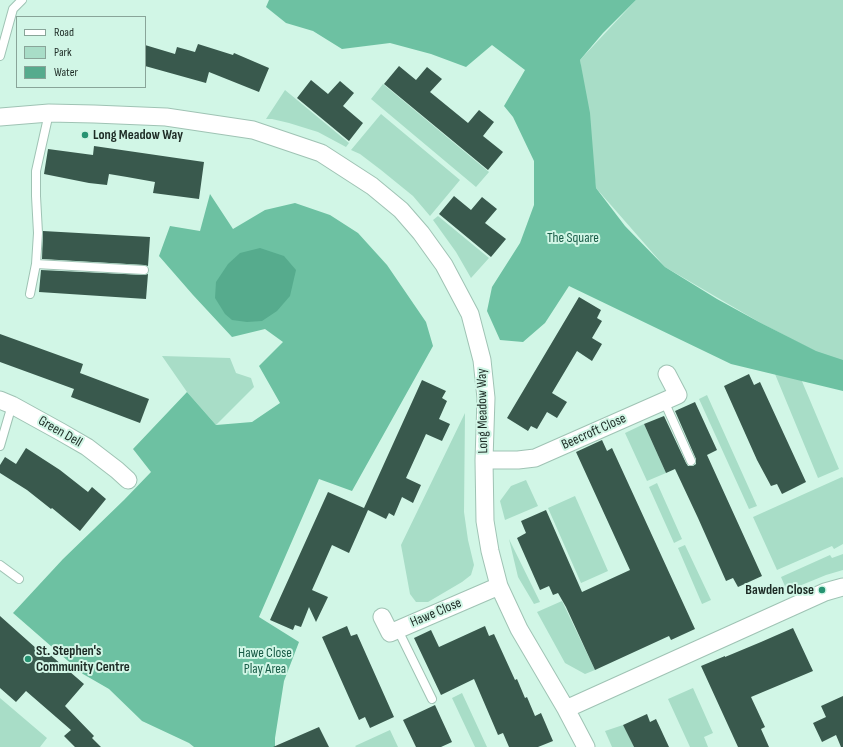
<!DOCTYPE html>
<style>
body{margin:0}
#map{position:relative;width:843px;height:747px;overflow:hidden;background:#d1f6e6;font-family:"Sofia Sans Condensed",sans-serif}
canvas{display:block}
.legend{position:absolute;left:16px;top:16px;width:130px;height:72px;box-sizing:border-box;background:#d1f6e6;border:1px solid #89a599;margin:0;padding:5px 7px;list-style:none;font-size:12px;color:#1d2b25}
.legend li{display:flex;align-items:center;gap:8px;height:20px}
.legend b{width:20px;border:1px solid #89a599}
</style>
<div id="map">
<canvas width="843" height="747"></canvas>
<ul class="legend">
<li><b style="height:5px;background:#fff"></b>Road</li>
<li><b style="height:11px;background:#a8ddc7"></b>Park</li>
<li><b style="height:11px;background:#56ab8d"></b>Water</li>
</ul>
</div>
<script>
const ctx = document.querySelector('canvas').getContext('2d');
ctx.lineJoin = 'round';
function fillPath(path, color) { ctx.fillStyle = color; ctx.fill(path, 'evenodd'); }
const shape = rows => new Path2D(rows.map(r => 'M' + r).join(''));
function stroke(path, color, width, dash) { ctx.strokeStyle = color; ctx.lineWidth = width; ctx.lineCap = dash ? 'butt' : 'round'; ctx.setLineDash(dash || []); ctx.stroke(path); }
function write(font, color, halo, rows, align = 'center') {
  ctx.font = font + ' "Sofia Sans Condensed",sans-serif'; ctx.lineWidth = 4; ctx.setLineDash([]); ctx.textBaseline = 'middle'; ctx.strokeStyle = halo; ctx.fillStyle = color; for (const [text, x, y, turn = 0] of rows) {
    ctx.save(); ctx.translate(x, y); ctx.rotate((+turn || 0) * Math.PI / 180); ctx.textAlign = isNaN(turn) ? turn : align; if (halo) ctx.strokeText(text, 0, 0); ctx.fillText(text, 0, 0); ctx.restore();
  }
}
const green = shape([
 [636,0,843,0,843,366,759,322,665,267,596,188,580,60],
 [383,84,489,172,476,187,371,99],
 [285,90,349,143,346,147,318,132,289,123,272,119,266,119],
 [381,114,460,180,430,216,413,196,381,170,360,154,351,150],
 [438,216,489,258,471,278,456,252,433,220],
 [162,356,230,358,236,373,251,378,254,387,216,425,187,392],
 [775,374,801,379,839,469,818,478],
 [707,395,757,506,749,509,699,399],
 [465,413,464,512,468,540,474,565,471,575,462,582,428,602,416,602,410,594,401,545],
 [644,424,666,473,647,481,625,433],
 [842,477,843,478,843,544,834,549,832,546,777,570,753,517],
 [526,480,538,506,505,520,500,501,511,486],
 [657,483,682,539,674,543,649,487],
 [575,496,608,571,581,583,548,508],
 [509,539,540,602,534,604,518,577],
 [685,545,711,600,702,604,678,548],
 [843,554,843,570,826,575,787,591,781,577,830,555,832,558],
 [562,601,595,670,585,674,565,663,537,612],
 [693,688,713,733,704,737,708,747,690,747,668,699],
 [462,693,487,747,475,747,452,698],
 [0,698,47,738,40,747,0,747],
 [623,725,634,747,612,747,605,731],
 [390,730,398,747,356,747,355,746]
]);
const forest = shape([
 [269,0,636,0,603,33,580,60,590,113,596,188,625,226,665,267,717,299,759,322,816,351,843,360,843,391,731,364,569,286,545,323,523,342,500,340,487,311,492,287,520,243,534,205,534,161,513,117,504,106,525,70,492,45,466,67,431,54,390,43,342,49,313,31,286,23,266,7],
 [210,194,233,229,265,210,295,203,330,215,358,233,387,265,426,322,433,346,352,491,319,479,259,617,299,642,284,681,275,738,275,747,194,747,189,743,142,721,109,689,83,674,13,613,63,559,124,500,151,472,133,449,187,392,216,425,252,422,280,403,259,366,283,342,265,329,232,337,193,295,159,256,170,226,200,231]
]);
const water = shape([
 [260,248,284,256,296,270,290,296,277,311,262,321,247,322,232,320,225,314,215,298,216,282,228,264,240,253]
]);
const building = shape([
 [198,44,233,55,234,53,269,68,259,92,209,72,206,83,145,66,145,45,175,54,177,47,195,52],
 [399,66,416,80,427,67,442,79,430,92,468,123,479,110,494,122,483,136,503,152,488,170,384,84],
 [311,80,328,94,340,81,354,93,343,106,363,123,349,141,297,98],
 [94,146,204,162,199,199,153,193,155,182,127,177,109,174,107,185,89,183,44,174,48,149,93,155],
 [454,196,471,210,482,197,497,209,485,223,506,239,491,257,439,214],
 [43,231,150,237,148,266,144,265,42,259],
 [41,270,144,275,148,274,146,299,39,292],
 [579,297,601,310,597,318,602,321,592,338,602,344,592,361,577,351,552,393,567,402,557,418,547,412,537,429,531,426,528,431,507,418],
 [0,334,83,364,80,373,149,399,140,423,71,397,74,389,0,362],
 [749,374,754,385,760,382,806,482,782,494,777,484,771,486,757,460,724,386],
 [422,380,446,391,442,398,447,401,439,419,450,424,442,441,426,434,406,478,421,485,413,503,402,497,394,516,389,513,386,519,368,510,349,553,332,545,312,590,328,597,316,622,309,607,301,627,295,625,293,630,270,620,328,492,364,508],
 [695,402,717,450,707,455,762,576,738,587,733,578,726,581,698,518,675,469,666,473,644,424,664,416,686,463,688,466,693,466,696,464,696,459,675,411],
 [602,440,607,451,612,448,695,629,671,640,669,636,595,670,566,607,558,593,553,595,549,586,540,590,517,538,526,533,521,521,546,510,582,592,630,570,576,452],
 [26,448,60,470,88,492,92,487,106,499,80,531,52,508,51,509,27,490,0,473,0,465,5,457,16,464],
 [0,616,37,649,40,646,84,684,65,706,94,736,92,738,101,747,75,747,64,736,71,730,26,691,16,702,0,688],
 [347,626,351,636,357,634,394,717,370,728,365,717,359,720,322,637],
 [485,626,489,636,494,634,515,680,517,679,525,698,527,697,535,716,541,713,553,741,538,747,509,747,503,733,498,735,474,679,441,695,414,638,431,630,439,647],
 [793,628,813,671,751,697,765,727,761,729,769,747,738,747,701,666,725,656,725,657,761,642],
 [843,696,843,747,841,747,836,735,822,742,813,723,826,717,821,706],
 [435,705,452,742,441,747,416,747,403,720],
 [647,714,650,722,656,719,669,747,634,747,623,725],
 [319,727,329,747,273,747]
]);
const service = shape([
 [0,56,13,9,22,0],
 [36,264,144,270],
 [30,294,36,264,38,233,36,196,36,171,49,113],
 [664,401,691,461],
 [0,446,12,405],
 [0,565,19,579],
 [398,630,432,699]
]);
const minor = shape([
 [0,117,49,113,94,114,166,117,253,130,321,153,372,186,401,210,421,233,444,265,470,314,482,360,486,398,484,460,485,521,490,551,499,586,519,629,566,709,586,747],
 [0,400,12,405,61,432,87,447,117,470,128,480],
 [484,460,518,460,535,458,678,395,667,374],
 [382,617,390,633,499,586],
 [566,709,825,592,843,587]
]);
const markers = [
 [85,135,4,"#279372"],
 [822,590,4,"#279372"],
 [28,659,4,"#279372"]
];
const poiNames = [
 ["Long Meadow Way",93,135],
 ["Bawden Close",814,590,"right"],
 ["St. Stephen's",36,651],
 ["Community Centre",36,667]
];
const parkNames = [
 ["The Square",573,238],
 ["Hawe Close",265,653],
 ["Play Area",265,669]
];
const streetNames = [
 ["Long Meadow Way",483,411,-91],
 ["Green Dell",60,432,30],
 ["Beecroft Close",594,432,-24],
 ["Hawe Close",436,613,-23]
];
fillPath(green, '#a8ddc7');
fillPath(forest, '#6dc1a2');
fillPath(water, '#56ab8d');
fillPath(building, '#39594d');
stroke(service, '#9fc3b4', 10);
stroke(minor, '#9fc3b4', 19);
stroke(service, '#fff', 8);
stroke(minor, '#fff', 17);
for (const [x, y, r, color] of markers) { const dot = new Path2D(); dot.arc(x, y, r, 0, 2 * Math.PI); ctx.fillStyle = color; ctx.fill(dot); stroke(dot, '#d1f6e6', 1.5); }
write('bold 14px', '#1d2b25', '#d1f6e6', poiNames, 'left');
write('14px', '#1a5d48', '#d1f6e6', parkNames);
write('14px', '#1d2b25', '#d1f6e6', streetNames);
</script>
